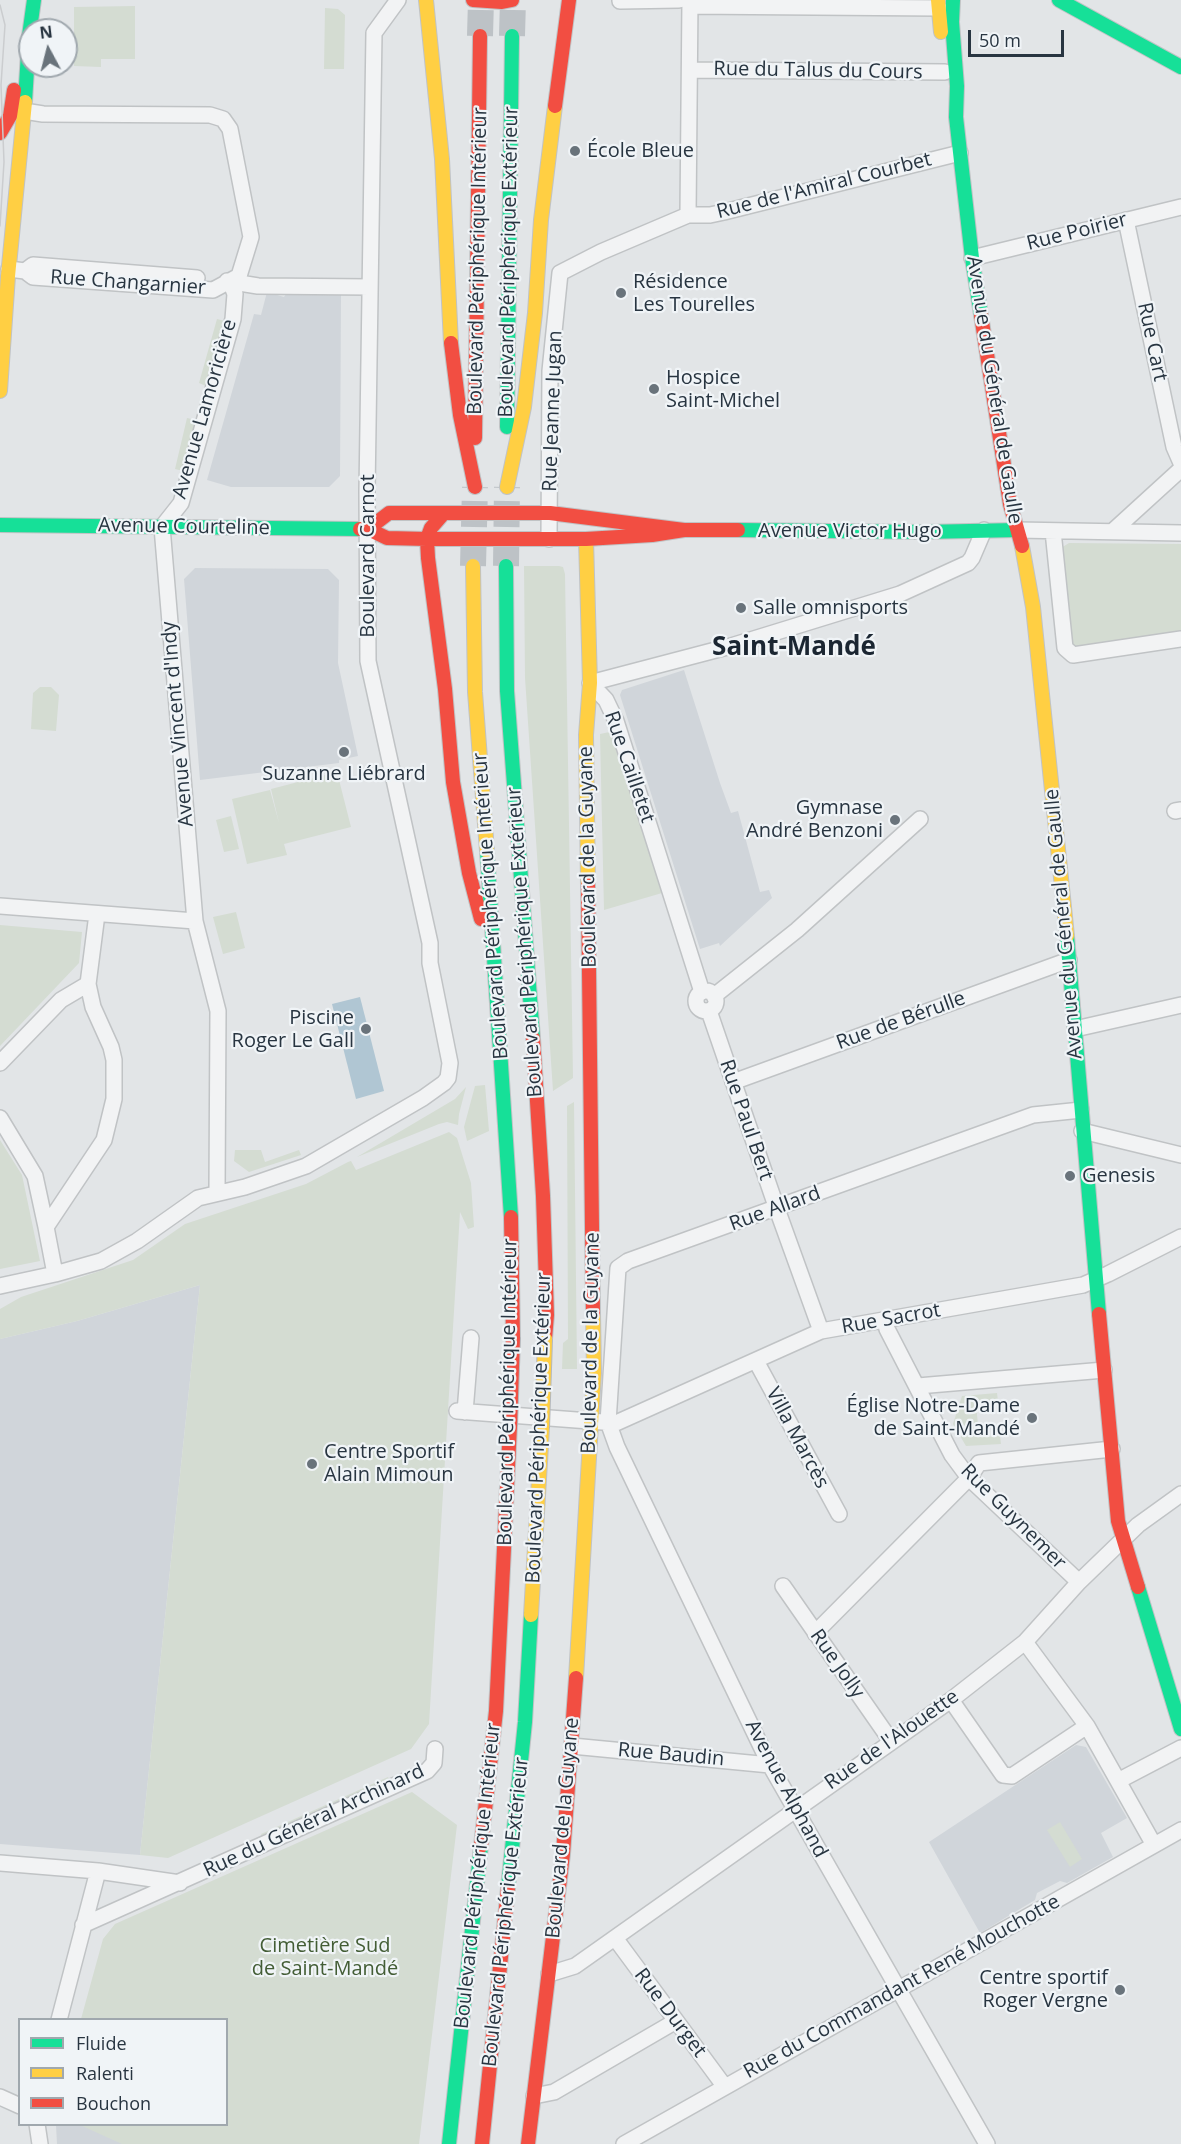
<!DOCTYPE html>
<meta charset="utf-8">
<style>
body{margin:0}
#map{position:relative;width:1181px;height:2144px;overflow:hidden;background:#e2e5e7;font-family:"Open Sans",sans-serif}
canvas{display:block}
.legend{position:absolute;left:18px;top:2018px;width:210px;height:108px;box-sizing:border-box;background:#f0f4f7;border:2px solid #a0a8ae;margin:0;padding:8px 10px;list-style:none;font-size:18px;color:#283541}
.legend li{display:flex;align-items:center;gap:12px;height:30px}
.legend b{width:30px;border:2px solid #a0a8ae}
.north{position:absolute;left:18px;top:18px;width:60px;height:60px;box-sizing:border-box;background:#f0f4f7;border:2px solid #a0a8ae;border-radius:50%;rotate:353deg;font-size:16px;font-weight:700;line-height:24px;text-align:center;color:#283541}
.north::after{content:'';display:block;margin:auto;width:21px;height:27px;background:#69737b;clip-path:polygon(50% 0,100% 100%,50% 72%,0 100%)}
.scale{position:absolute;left:968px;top:30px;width:96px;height:27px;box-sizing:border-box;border:3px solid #283541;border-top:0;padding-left:8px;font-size:18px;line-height:21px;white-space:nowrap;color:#283541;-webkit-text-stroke:4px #f0f4f7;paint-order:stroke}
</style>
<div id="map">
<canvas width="1181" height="2144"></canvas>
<ul class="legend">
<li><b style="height:8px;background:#16e098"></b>Fluide</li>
<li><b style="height:8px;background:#ffcf43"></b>Ralenti</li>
<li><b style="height:8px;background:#f24e42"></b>Bouchon</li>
</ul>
<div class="north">N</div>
<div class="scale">50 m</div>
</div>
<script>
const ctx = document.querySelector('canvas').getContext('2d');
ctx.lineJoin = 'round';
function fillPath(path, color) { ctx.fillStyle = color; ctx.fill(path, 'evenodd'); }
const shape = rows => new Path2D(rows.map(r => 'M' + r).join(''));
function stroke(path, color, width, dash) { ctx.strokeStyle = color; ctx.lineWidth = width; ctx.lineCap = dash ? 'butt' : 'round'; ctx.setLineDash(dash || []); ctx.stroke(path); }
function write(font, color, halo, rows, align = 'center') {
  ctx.font = font + ' "Open Sans",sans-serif'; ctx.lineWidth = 4.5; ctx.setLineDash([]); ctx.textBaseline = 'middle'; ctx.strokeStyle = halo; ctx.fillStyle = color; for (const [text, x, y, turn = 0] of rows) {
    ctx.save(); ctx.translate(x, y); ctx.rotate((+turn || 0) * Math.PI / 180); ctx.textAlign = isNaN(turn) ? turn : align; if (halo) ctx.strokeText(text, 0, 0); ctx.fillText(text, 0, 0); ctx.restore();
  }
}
const built = shape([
 [267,292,284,297,286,294,341,294,340,476,329,487,231,487,207,480,254,314,261,315],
 [195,568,328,569,339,580,338,663,358,756,339,760,339,763,200,780,184,579],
 [684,670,720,783,731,813,738,811,760,892,769,890,772,898,720,946,719,943,700,949,620,695,622,690],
 [200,1285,140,1855,0,1844,0,1339,77,1321],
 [1076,1745,1086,1747,1127,1818,1101,1833,1113,1857,1067,1883,1060,1881,1037,1893,1035,1900,980,1933,929,1842],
 [56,2125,83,2125,130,2144,57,2144]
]);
const green = shape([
 [135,6,135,59,101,59,101,67,74,66,74,7],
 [325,8,338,9,345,15,344,69,324,69],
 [217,319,225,321,206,386,199,383],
 [187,418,196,420,183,471,175,469],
 [1069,543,1181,544,1181,635,1076,649,1071,642,1061,548],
 [524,566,559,566,563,567,565,574,573,1078,553,1091,525,678],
 [40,687,51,687,59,695,56,731,31,729,33,693],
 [614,731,662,893,604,910,600,734],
 [337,772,351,827,284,844,287,855,247,864,232,799,270,790,279,823,271,789],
 [231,816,239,849,224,852,216,820],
 [236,912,245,948,223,954,213,917],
 [0,925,82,932,79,963,0,1046],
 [485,1085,489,1131,467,1141,464,1127,475,1086],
 [466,1087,459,1114,458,1125,447,1122,439,1124,357,1157,455,1099],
 [574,1102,577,1369,562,1369,563,1343,568,1339,567,1106],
 [449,1132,457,1138,471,1183,474,1227,468,1229,460,1212,429,1724,411,1749,168,1858,140,1855,200,1285,77,1321,0,1339,0,1309,21,1297,133,1260,185,1224,306,1184,348,1162,351,1161,356,1170],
 [0,1140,22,1175,40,1261,0,1269],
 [235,1150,261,1150,265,1162,299,1150,301,1155,249,1172,234,1161],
 [997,1393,998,1401,976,1403,979,1437,1000,1436,1001,1444,966,1446,953,1424,962,1396],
 [388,1777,390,1781,263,1838,262,1837,261,1834],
 [412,1792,457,1825,419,2144,122,2144,80,2125,226,2124,226,2020,81,2019,103,1939,115,1924],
 [1060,1822,1082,1859,1070,1867,1047,1830]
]);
const water = shape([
 [360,997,384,1091,356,1099,332,1004]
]);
const highwayTunnel = shape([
 [480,36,481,0],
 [512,36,513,0],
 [473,566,475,487],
 [506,566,507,487]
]);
const street = shape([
 [620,1,679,0],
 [690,6,939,8],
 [691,70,945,72],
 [688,215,690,0],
 [1126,220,1174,447,1181,463],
 [972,258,1181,207],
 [9,269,25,271,33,277,213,290,239,276,251,237,230,129,223,119,210,115,43,114,24,111],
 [25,271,33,265,197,278],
 [227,281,258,286,370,287],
 [1017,530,1181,533],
 [1053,531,1065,648,1073,655,1181,639],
 [1113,531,1181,469],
 [549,539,550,371,560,273,601,252,688,215,710,215,724,212,960,153],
 [1175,811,1181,810],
 [0,906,195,921],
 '696 1001a10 10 0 1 1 20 0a10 10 0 1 1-20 0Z',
 [702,992,616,721,606,700,590,683,731,646,900,594,968,563,972,558,984,530],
 [714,996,797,930,920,819],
 [709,1011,777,1209,821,1331],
 [1075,1029,1181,1005],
 [0,1063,61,1000,88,984],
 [733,1082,1069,960],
 [0,1118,35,1176,46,1227],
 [1082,1131,1181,1155],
 [217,1192,218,1011,195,921,162,527,181,503,233,319,235,294,230,281],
 [55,1274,46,1227,104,1140,114,1099,114,1060,111,1047,93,1007,88,984,97,914],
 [0,1286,55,1274,101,1261,137,1241,198,1198,245,1187,306,1166,423,1098,444,1083,448,1078,450,1063,430,963,430,943,368,661,367,491,374,33,398,0],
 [885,1321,887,1329,952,1455,969,1478,1079,1582],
 [756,1361,839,1514],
 [918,1386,1104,1370],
 [457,1411,616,1423,821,1331,1083,1285,1108,1274,1181,1237],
 [465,1412,471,1338],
 [783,1586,891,1741],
 [815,1633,969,1478,979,1463,1112,1449],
 [1025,1642,1087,1726,1118,1781],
 [951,1700,1003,1775,1012,1776,1087,1726],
 [572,1746,770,1765],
 [1154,1845,1118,1781,1181,1748],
 [0,1863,98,1871,180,1883],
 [83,1925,427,1771,434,1763,435,1749],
 [615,1938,725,2087],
 [549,1974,575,1966,951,1700,1025,1642,1079,1582,1138,1525,1181,1494],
 [59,2020,98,1871],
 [534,2096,554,2092,676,2021],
 [0,2097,20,2106],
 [37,2124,40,2144],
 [624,2144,1181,1830],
 [987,2144,770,1765,617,1447,608,1422,618,1268,628,1261,1033,1115,1081,1110]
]);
const fast = shape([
 [953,0,952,22,957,86,956,117,972,258,981,315],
 [1059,0,1181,67],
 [25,102,29,36,34,0],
 [507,427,512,36],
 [0,525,360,529],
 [738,530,923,532,1017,530],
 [506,566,507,691,533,1038],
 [487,851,511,1217],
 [1067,936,1099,1314],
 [1138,1587,1181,1729],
 [508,1888,525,1722,531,1615],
 [449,2144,481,1846]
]);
const slow = shape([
 [426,0,442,159,451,343],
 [938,0,941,32],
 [0,391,8,276,25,102],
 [507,487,524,407,535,313,541,220,555,106],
 [586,539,590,683,586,735,588,885],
 [1022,546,1033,607,1067,936],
 [473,566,475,692,487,851],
 [531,1615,542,1428],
 [576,1678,594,1373,593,1313]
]);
const jam = shape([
 [473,0,502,2,512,0],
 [555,106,569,0],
 [0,133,10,116,14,90],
 [981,315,1010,504,1022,546],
 [451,343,460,415,475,487],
 [475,438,480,36],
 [444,513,431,528,427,539,428,558,445,689,453,782,469,873,481,919],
 [360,529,368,529,387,538,427,539,586,539,652,535,684,530],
 [368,529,389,513,550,513,684,530,738,530],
 [588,885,593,1313],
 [533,1038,543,1196,547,1315,545,1339],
 [511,1217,513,1337],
 [1099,1314,1118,1521,1138,1587],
 [481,1846,496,1711,510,1426],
 [482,2144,508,1888],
 [528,2144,563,1854,576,1678]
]);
const tram = shape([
 [0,5,5,25,1,85,4,162,0,226]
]);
const slowBridge = shape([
 [542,1428,545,1339]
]);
const jamBridge = shape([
 [510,1426,513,1337]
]);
const markers = [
 [575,151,6,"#69737b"],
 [621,293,6,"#69737b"],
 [654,389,6,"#69737b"],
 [741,608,6,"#69737b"],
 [344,752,6,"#69737b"],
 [895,820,6,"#69737b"],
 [366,1029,6,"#69737b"],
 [1070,1176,6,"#69737b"],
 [1032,1418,6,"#69737b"],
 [312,1464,6,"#69737b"],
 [1120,1990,6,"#69737b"]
];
const streetNames = [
 ["Rue du Talus du Cours",818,71,1],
 ["Rue de l'Amiral Courbet",824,186,-14],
 ["Rue Poirier",1077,232,-14],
 ["Boulevard Périphérique Intérieur",478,261,-89],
 ["Boulevard Périphérique Extérieur",509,262,-89],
 ["Rue Changarnier",128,283,4],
 ["Rue Cart",1152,342,78],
 ["Avenue du Général de Gaulle",994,390,81],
 ["Avenue Lamoricière",205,409,-74],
 ["Rue Jeanne Jugan",553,411,-88],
 ["Avenue Courteline",184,527,1],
 ["Avenue Victor Hugo",850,531],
 ["Boulevard Carnot",368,556,-90],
 ["Avenue Vincent d'Indy",178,724,-95],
 ["Rue Cailletet",629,767,71],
 ["Boulevard de la Guyane",588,857,-91],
 ["Boulevard Périphérique Intérieur",491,906,-94],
 ["Avenue du Général de Gaulle",1064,924,-95],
 ["Boulevard Périphérique Extérieur",525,942,-94],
 ["Rue de Bérulle",901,1021,-20],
 ["Rue Paul Bert",746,1120,71],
 ["Rue Allard",775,1209,-20],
 ["Rue Sacrot",891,1319,-10],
 ["Boulevard de la Guyane",591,1343,-89],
 ["Boulevard Périphérique Intérieur",508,1392,-89],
 ["Boulevard Périphérique Extérieur",539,1428,-88],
 ["Villa Marcès",797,1438,62],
 ["Rue Guynemer",1013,1517,45],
 ["Rue Jolly",837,1664,55],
 ["Rue de l'Alouette",892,1740,-35],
 ["Rue Baudin",671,1755,5],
 ["Avenue Alphand",786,1789,62],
 ["Rue du Général Archinard",314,1821,-25],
 ["Boulevard de la Guyane",563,1828,-85],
 ["Boulevard Périphérique Intérieur",478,1876,-84],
 ["Boulevard Périphérique Extérieur",506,1912,-84],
 ["Rue du Commandant René Mouchotte",902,1987,-29],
 ["Rue Durget",670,2013,53]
];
const poiNames = [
 ["École Bleue",587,151],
 ["Résidence",633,282],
 ["Les Tourelles",633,305],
 ["Hospice",666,378],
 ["Saint-Michel",666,401],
 ["Salle omnisports",753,608],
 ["Suzanne Liébrard",344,774,"center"],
 ["Gymnase",883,808,"right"],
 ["André Benzoni",883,831,"right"],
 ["Piscine",354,1018,"right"],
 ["Roger Le Gall",354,1041,"right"],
 ["Genesis",1082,1176],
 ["Église Notre-Dame",1020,1406,"right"],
 ["de Saint-Mandé",1020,1429,"right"],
 ["Centre Sportif",324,1452],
 ["Alain Mimoun",324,1475],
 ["Centre sportif",1108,1978,"right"],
 ["Roger Vergne",1108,2001,"right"]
];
const parkNames = [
 ["Cimetière Sud",325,1946],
 ["de Saint-Mandé",325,1969]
];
const districtNames = [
 ["Saint-Mandé",794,648]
];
fillPath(built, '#d0d5da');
fillPath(green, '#d4dcd2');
fillPath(water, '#b0c6d3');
stroke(highwayTunnel, '#bdc2c6', 26, [26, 13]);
stroke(street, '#c0c3c5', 18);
stroke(fast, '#c0c3c5', 16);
stroke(slow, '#c0c3c5', 16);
stroke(jam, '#c0c3c5', 16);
stroke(street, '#f2f3f4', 15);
stroke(fast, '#16e098', 14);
stroke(slow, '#ffcf43', 14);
stroke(jam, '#f24e42', 14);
stroke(tram, '#cbcdcf', 1.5);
stroke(slowBridge, '#b4b8bc', 16, []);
stroke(jamBridge, '#b4b8bc', 16, []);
stroke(slowBridge, '#ffcf43', 14);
stroke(jamBridge, '#f24e42', 14);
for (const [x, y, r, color] of markers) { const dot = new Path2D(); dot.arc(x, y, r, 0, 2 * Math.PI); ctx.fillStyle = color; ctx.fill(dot); stroke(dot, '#f0f4f7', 2); }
write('20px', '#283541', '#f0f4f7', streetNames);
write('20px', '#283541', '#f0f4f7', poiNames, 'left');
write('20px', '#435d35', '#f0f4f7', parkNames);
write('bold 26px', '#1b2632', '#f0f4f7', districtNames);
</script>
